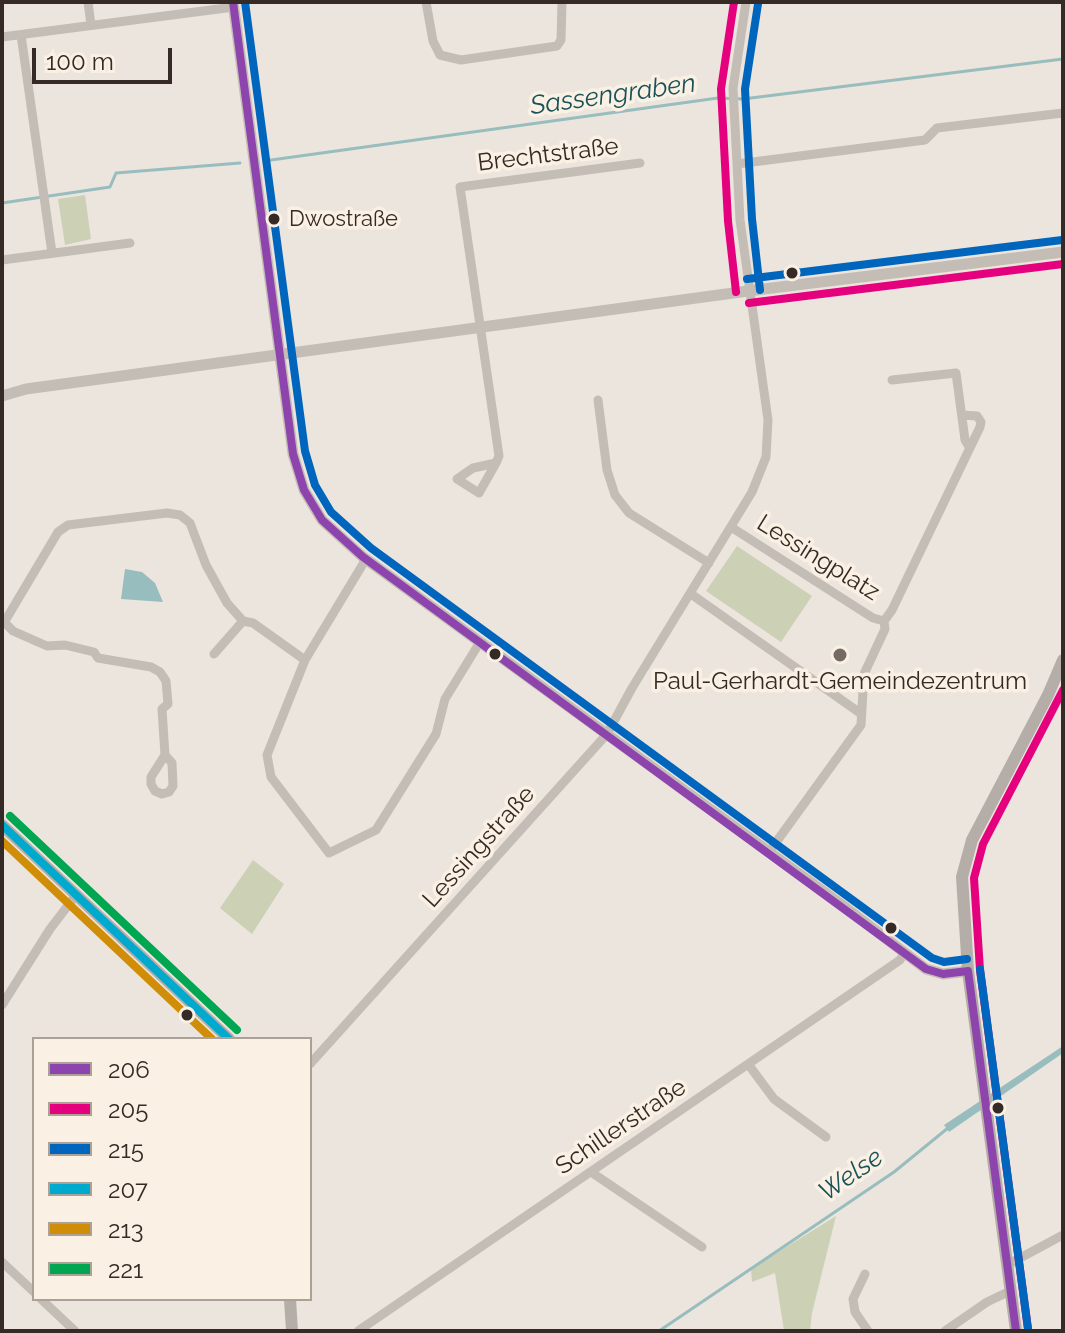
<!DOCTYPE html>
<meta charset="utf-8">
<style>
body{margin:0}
#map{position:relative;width:1065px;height:1333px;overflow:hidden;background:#ece5dd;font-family:Raleway,sans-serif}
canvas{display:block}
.frame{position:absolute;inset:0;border:4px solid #352a25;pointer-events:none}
.legend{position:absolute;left:32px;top:1037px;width:280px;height:264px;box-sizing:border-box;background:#faf0e3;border:2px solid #aba197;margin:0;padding:10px 14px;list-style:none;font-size:24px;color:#352a25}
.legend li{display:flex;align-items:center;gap:16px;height:40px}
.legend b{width:40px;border:2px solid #aba197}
.scale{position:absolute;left:32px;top:48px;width:140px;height:36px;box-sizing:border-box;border:4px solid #352a25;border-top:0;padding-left:10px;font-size:24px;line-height:28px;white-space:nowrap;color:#352a25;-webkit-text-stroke:6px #faf0e3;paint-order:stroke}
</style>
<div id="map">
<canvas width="1065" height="1333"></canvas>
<div class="frame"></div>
<ul class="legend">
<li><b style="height:10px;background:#8e44ad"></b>206</li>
<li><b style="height:10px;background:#e5007d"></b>205</li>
<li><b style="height:10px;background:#0065bd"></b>215</li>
<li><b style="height:10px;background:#00a9ce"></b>207</li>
<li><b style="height:10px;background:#d08d07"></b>213</li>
<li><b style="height:10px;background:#00a651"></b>221</li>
</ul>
<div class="scale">100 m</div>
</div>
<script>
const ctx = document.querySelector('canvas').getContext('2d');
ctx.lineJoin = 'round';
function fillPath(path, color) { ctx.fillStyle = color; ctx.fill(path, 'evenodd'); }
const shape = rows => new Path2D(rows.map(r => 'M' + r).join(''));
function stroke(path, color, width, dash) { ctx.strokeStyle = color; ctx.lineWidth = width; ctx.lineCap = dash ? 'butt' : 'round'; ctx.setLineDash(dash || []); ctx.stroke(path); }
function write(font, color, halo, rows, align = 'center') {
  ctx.font = font + ' Raleway,sans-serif'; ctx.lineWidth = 7; ctx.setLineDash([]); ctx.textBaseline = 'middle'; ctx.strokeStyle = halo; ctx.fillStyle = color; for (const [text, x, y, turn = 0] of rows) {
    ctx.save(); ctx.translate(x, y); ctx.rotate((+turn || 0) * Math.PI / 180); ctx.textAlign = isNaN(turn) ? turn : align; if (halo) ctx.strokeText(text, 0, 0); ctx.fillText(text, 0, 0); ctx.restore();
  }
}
const green = shape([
 [85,195,91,239,65,245,58,199],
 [737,546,812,596,781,642,706,591],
 [253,860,284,884,252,934,220,908],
 [836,1216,812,1313,810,1331,784,1331,775,1273,752,1282,751,1269]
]);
const water = shape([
 [125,569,142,572,155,583,163,602,121,599],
 [1063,1046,1063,1053,949,1132,944,1125]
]);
const stream = shape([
 [264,161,718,98,743,99,1063,59],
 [2,203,110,187,116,173,240,163],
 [659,1331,894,1172,948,1128]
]);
const minor = shape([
 [88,2,91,25],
 [426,2,433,41,440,55,461,60,557,46,561,40,562,2],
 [21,35,52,253],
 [2,37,234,7],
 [737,164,925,140,937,128,1063,113],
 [2,260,130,243],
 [892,380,956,373,965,440,970,448],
 [598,400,607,470,615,495,629,513,709,563],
 [496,463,473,468,457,479,479,493,496,463,499,456,460,187,640,163],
 [731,527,873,618,884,621],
 [366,559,305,660,267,755,271,777,329,853,376,830,436,734,445,699,480,642],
 [691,594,860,713],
 [2,620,13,631,47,646,65,645,94,652,98,658,151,667,160,672,166,681,168,704,162,709,165,755,151,777,151,784,155,791,162,794,169,792,173,786,172,763,165,755],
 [5,621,58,532,68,525,167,513,180,515,190,523,206,565,227,603,243,621,253,623,305,660],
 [214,654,243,621],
 [769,852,861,725,864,674,885,629,884,621,892,610,980,427,981,422,977,416,962,415],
 [2,1005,50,929,76,895],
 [310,1064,607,734,632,688,752,492,766,457,768,420,740,220,734,107,733,88,746,2],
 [748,1064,774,1099,826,1137],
 [591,1172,702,1247],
 [2,1262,34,1292],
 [1007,1265,1063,1235],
 [865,1274,853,1299,855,1312,868,1331],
 [41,1299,75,1331],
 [358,1331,900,960,904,953],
 [945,1331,987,1302,1010,1291]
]);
const tertiary = shape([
 [233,2,293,454,304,490,322,520,363,557,846,908,926,969,943,974,968,971],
 [2,396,26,389,748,291,1063,252]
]);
const secondary = shape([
 [2,825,229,1039],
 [290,1299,292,1331],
 [1016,1331,968,971,962,877,972,840,1048,695,1063,660]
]);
const bus1 = shape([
 [233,2,293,454,304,490,322,520,363,557,926,969,943,974,968,971],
 [968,971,1016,1331]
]);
const bus2 = shape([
 [734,2,721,89,728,221,736,292],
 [749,303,1063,264],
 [1028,1329,980,970,974,878,983,844,1063,690]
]);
const bus3 = shape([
 [245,2,305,451,315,485,331,512,371,548,932,958,944,962,967,959],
 [758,4,745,89,752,219,760,290],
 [747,279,1062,240],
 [980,969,1028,1329]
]);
const bus4 = shape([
 [2,825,229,1039]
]);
const bus5 = shape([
 [2,841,212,1039]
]);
const bus6 = shape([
 [10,816,237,1030]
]);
const markers = [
 [274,219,7,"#352a25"],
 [792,273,7,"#352a25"],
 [495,654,7,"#352a25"],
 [840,655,8,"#756b65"],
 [891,928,7,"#352a25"],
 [187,1015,7,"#352a25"],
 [998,1108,7,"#352a25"]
];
const busNames = [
 ["Dwostraße",289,219]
];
const streetNames = [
 ["Brechtstraße",548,155,-7],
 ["Lessingplatz",818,558,32],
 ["Lessingstraße",479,847,-48],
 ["Schillerstraße",621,1127,-34]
];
const poiNames = [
 ["Paul-Gerhardt-Gemeindezentrum",840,682]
];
const waterNames = [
 ["Sassengraben",613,95,-8],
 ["Welse",851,1175,-35]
];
fillPath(green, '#ccd1b6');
fillPath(water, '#98bdbe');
stroke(stream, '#98bdbe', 3);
stroke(minor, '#c4bdb6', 9);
stroke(tertiary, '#c4bdb6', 11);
stroke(secondary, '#b5ada7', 12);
stroke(bus1, '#8e44ad', 8);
stroke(bus2, '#e5007d', 8);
stroke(bus3, '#0065bd', 8);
stroke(bus4, '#00a9ce', 8);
stroke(bus5, '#d08d07', 8);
stroke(bus6, '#00a651', 8);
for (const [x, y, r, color] of markers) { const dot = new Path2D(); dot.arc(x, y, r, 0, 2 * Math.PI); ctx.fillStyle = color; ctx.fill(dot); stroke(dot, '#faf0e3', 3); }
write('22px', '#352a25', '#faf0e3', busNames, 'left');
write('24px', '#352a25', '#faf0e3', streetNames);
write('24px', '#352a25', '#faf0e3', poiNames);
write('italic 26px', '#195258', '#faf0e3', waterNames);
</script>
